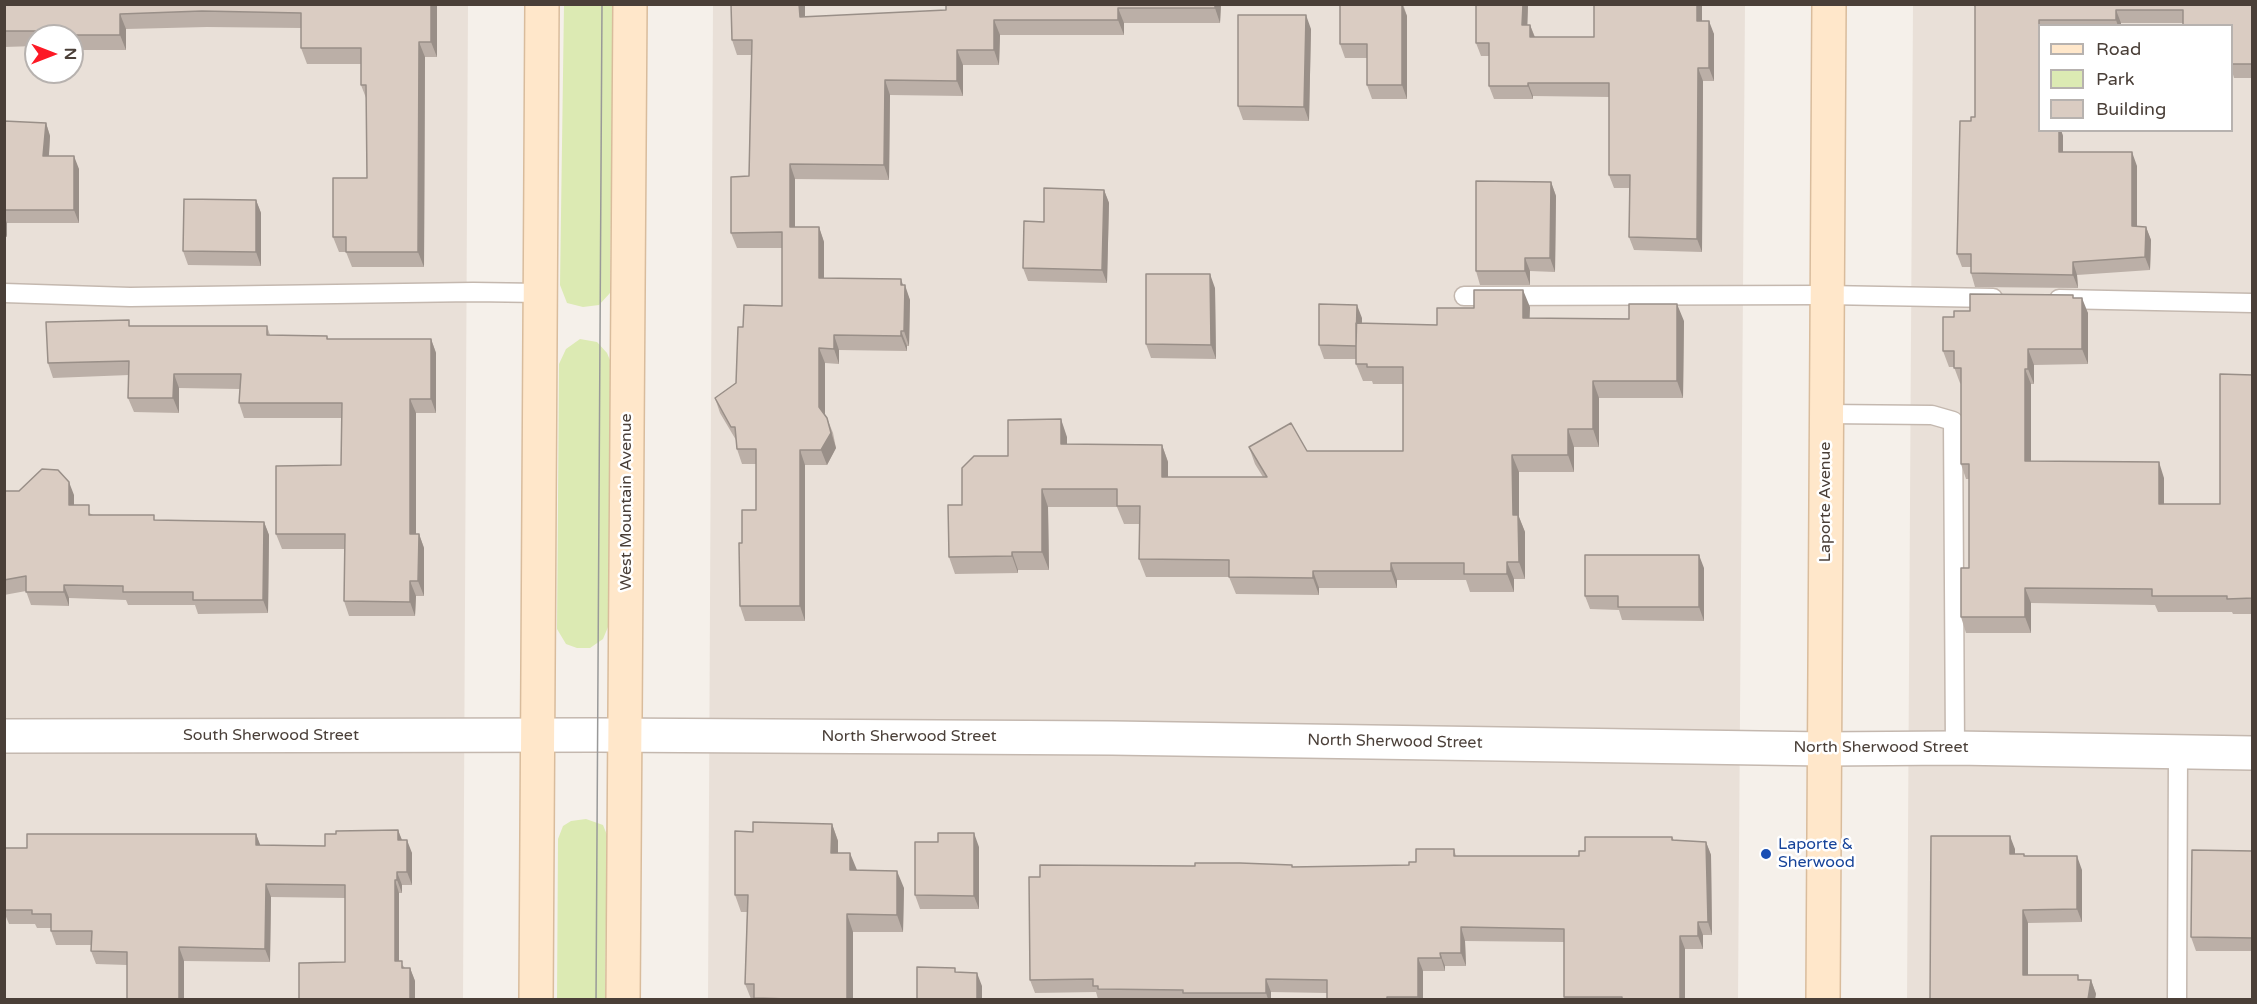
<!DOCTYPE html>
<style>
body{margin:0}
#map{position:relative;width:2257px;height:1004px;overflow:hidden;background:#f5f0ea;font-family:"Varela Round",sans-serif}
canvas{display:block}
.frame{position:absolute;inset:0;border:6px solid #4a3f38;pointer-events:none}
.legend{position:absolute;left:2038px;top:24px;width:195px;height:108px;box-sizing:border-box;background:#fff;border:2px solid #b7b2af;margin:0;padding:8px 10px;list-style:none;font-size:18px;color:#4a3f38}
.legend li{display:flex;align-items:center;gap:12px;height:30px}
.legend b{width:30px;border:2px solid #b7b2af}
.north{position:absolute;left:24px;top:24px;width:60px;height:60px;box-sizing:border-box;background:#fff;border:2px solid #b7b2af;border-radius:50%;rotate:90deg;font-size:16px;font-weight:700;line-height:24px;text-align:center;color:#4a3f38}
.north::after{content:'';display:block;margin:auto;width:21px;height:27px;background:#fd1925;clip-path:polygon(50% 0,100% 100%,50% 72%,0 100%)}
</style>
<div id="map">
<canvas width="2257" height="1004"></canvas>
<div class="frame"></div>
<ul class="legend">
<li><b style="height:8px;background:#ffe7ca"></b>Road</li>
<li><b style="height:16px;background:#dceab3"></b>Park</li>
<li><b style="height:16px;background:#daccc2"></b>Building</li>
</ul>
<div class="north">N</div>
</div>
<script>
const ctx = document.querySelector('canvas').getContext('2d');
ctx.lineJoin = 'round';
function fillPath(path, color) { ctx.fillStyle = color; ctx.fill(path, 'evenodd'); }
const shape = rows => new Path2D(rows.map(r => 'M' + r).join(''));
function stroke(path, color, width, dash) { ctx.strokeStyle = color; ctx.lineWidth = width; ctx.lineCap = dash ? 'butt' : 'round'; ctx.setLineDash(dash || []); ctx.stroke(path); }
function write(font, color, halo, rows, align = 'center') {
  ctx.font = font + ' "Varela Round",sans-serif'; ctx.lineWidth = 5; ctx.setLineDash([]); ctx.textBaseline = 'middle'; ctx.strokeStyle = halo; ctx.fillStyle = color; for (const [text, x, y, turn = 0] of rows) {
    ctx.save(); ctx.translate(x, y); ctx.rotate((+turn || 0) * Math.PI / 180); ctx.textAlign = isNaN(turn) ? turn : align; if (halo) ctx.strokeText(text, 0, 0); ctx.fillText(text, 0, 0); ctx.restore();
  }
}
const residential = shape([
 [5,5,468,5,463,999,5,1000],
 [36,36,72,36,72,72,36,72],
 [713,5,1745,5,1738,999,708,1000],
 [1913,5,2252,5,2252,999,1907,1000],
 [2040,26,2232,26,2232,130,2040,130]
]);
const green = shape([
 [564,5,613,5,610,293,599,305,583,307,567,303,560,285],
 [580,339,597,342,607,353,612,365,608,627,603,639,590,648,577,648,566,644,557,629,559,364,566,349],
 [586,819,603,825,607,835,605,999,557,999,558,839,563,826,571,821]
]);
const lane = shape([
 [4,293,130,297,473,292,541,293],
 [1464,296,1826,295,1993,298],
 [2059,299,2252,303],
 [1826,414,1932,415,1953,421,1955,748],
 [2177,1000,2178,753]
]);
const street = shape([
 [4,736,597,735,1112,738,1824,749,1955,748,2252,753]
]);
const secondary = shape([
 [536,1000,542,4],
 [623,1000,630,4],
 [1823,1000,1829,4]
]);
const tram = shape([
 [596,1000,602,4]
]);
const wall = shape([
 [4,4,437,4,437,57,425,57,424,267,352,267,346,252,339,252,333,237,367,178,366,98,361,85,361,64,307,64,301,48,301,28,207,27,126,29,126,50,72,50,72,36,36,36,36,46,4,47],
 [946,4,1221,4,1220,23,1124,23,1124,35,1000,35,999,65,963,65,963,96,890,95,889,180,795,179,795,227,819,227,824,242,824,278,903,285,910,300,909,346,907,346,907,351,839,350,839,364,825,363,825,415,827,418,833,433,836,448,827,465,805,465,805,621,745,621,740,606,742,543,756,510,756,464,742,464,737,449,736,440,720,413,715,398,736,383,743,327,782,306,782,248,737,248,731,233,749,176,751,55,737,55,732,40,805,17,946,10],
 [1340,4,1403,4,1407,16,1407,99,1372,99,1367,85,1367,58,1345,58,1340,44],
 [1476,4,1528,4,1527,25,1530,25,1535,37,1594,37,1702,4,1702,21,1714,34,1714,81,1703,81,1702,252,1634,250,1629,237,1630,188,1614,188,1609,175,1609,97,1533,96,1533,99,1494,99,1489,86,1489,56,1481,56,1476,43],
 [1961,4,2253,4,2253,78,2234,78,2232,71,2232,26,2183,23,2121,23,2121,26,2040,26,2040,130,2061,130,2063,136,2063,152,2137,166,2137,226,2146,227,2151,240,2150,270,2077,275,2078,288,1975,287,1971,273,1971,267,1962,267,1957,254,1971,121,1975,117,1975,7,1974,6,1962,6],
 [1311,29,1309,121,1243,120,1238,106],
 [4,121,46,123,50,136,49,156,79,169,79,223,7,223,7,237,4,237],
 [1551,182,1556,196,1555,272,1530,271,1530,285,1480,285,1476,271],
 [1104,190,1109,203,1107,283,1028,281,1023,268,1044,222],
 [256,200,261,213,261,266,188,265,183,251],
 [1215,288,1216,359,1151,358,1146,344],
 [2073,298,2088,313,2088,364,2034,365,2034,384,2031,384,2031,461,2164,478,2164,504,2220,504,2253,375,2253,614,2233,614,2232,612,2158,612,2155,605,2031,603,2031,633,1966,633,1961,617,1969,568,1969,479,1966,479,1961,464,1961,384,1960,383,1954,367,1949,367,1943,351,1954,317],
 [1530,307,1529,318,1684,321,1683,398,1599,398,1599,447,1574,447,1574,472,1519,472,1519,517,1525,532,1525,579,1514,579,1514,592,1470,592,1466,580,1397,580,1397,588,1319,588,1319,595,1236,594,1229,577,1146,577,1139,559,1140,524,1124,524,1117,507,1048,507,1049,570,1018,570,1018,573,955,574,949,557,962,505,1008,456,1067,437,1067,444,1162,445,1168,462,1168,477,1263,477,1255,464,1249,447,1307,451,1403,451,1403,384,1373,384,1372,381,1363,381,1356,364,1356,359,1324,359,1319,345,1362,318,1362,324,1437,325,1474,308],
 [131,326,267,326,270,335,327,336,328,339,431,339,436,353,436,413,416,413,416,534,419,534,424,548,424,596,416,596,415,616,349,616,344,601,345,549,282,549,276,534,341,465,341,418,244,418,239,403,240,389,179,388,179,413,134,412,128,398,129,375,53,378,48,363],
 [4,491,74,495,74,505,93,515,156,520,264,522,269,535,268,613,198,614,195,605,128,605,126,600,69,598,69,606,31,605,26,591,4,595],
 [1704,568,1704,621,1622,620,1619,610,1590,609,1585,596],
 [832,824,838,841,838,853,857,870,904,888,903,932,853,932,853,999,751,999,745,984,747,912,741,912,735,895,753,832],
 [398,830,402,840,412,853,412,885,402,885,402,893,399,893,399,961,405,968,410,968,415,981,345,962,345,898,271,897,270,962,184,961,184,999,127,965,96,964,91,951,91,945,56,945,51,931,51,928,37,928,35,924,9,924,4,912,5,848,27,848,256,834,260,845,325,846,336,834],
 [1672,837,1674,840,1706,842,1711,855,1712,935,1703,935,1703,949,1685,949,1685,999,1564,999,1564,942,1465,941,1466,966,1445,966,1445,971,1423,971,1423,999,1327,999,1327,993,1271,992,1271,999,1098,999,1096,992,1035,993,1030,980,1040,877,1195,866,1293,867,1409,865,1416,862,1454,849,1456,856,1579,856,1585,851],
 [979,847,979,909,920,909,915,895],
 [2015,849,2015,854,2082,870,2082,922,2028,923,2028,975,2091,980,2096,994,2095,999,1930,999],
 [2253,851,2253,951,2196,951,2191,937]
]);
const shadedWall = shape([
 [431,4,437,4,437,57,431,42],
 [799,4,805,4,805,32,800,17],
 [1215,4,1221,4,1220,23,1215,8],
 [1402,4,1407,16,1407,99,1402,85],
 [1523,4,1528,4,1527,38,1522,25],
 [1697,4,1702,4,1702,34,1697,21],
 [1118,8,1124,23,1124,35,1118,20],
 [2116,10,2121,23,2121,26,2118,26,2116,20],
 [120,14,126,29,126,50,120,35],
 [1306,15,1311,29,1309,121,1304,107],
 [994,20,1000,35,999,65,994,50],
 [1709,21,1714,34,1714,81,1709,68],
 [1530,25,1535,38,1530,37],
 [419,42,425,57,424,267,418,252],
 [957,50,963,65,963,96,957,81],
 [1698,68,1703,81,1702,252,1697,239],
 [885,80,890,95,889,180,884,165],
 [1528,83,1533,96,1533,99,1528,86],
 [46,123,50,136,48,169,43,156],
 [2059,130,2061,130,2063,136,2063,166,2059,152],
 [2132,152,2137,166,2137,240,2132,226],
 [74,156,79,169,79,223,74,210],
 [790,164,795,179,795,242,790,227],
 [1551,182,1556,196,1555,272,1550,258],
 [1104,190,1109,203,1107,283,1102,270],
 [256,200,261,213,261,266,256,252],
 [4,216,7,223,7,237,4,231],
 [819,227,824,242,824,293,819,278],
 [2146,227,2151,240,2150,270,2145,257],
 [1525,258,1530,271,1530,285,1525,271],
 [2073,262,2077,275,2078,288,2073,275],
 [1210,274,1215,288,1216,359,1211,345],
 [901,279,904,288,905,285,910,300,909,346,904,331,901,285],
 [1523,290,1530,307,1529,335,1523,318],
 [2082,298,2088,313,2088,364,2082,349],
 [1677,304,1684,321,1683,398,1677,381],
 [1357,305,1362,318,1361,360,1356,346],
 [901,331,907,346,907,351,901,336],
 [834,335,839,350,839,364,834,349],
 [431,339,436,353,436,413,431,399],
 [819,348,825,363,825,422,819,407],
 [2028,349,2034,365,2034,384,2028,369],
 [2025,369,2031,384,2031,476,2025,461],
 [174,374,179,388,179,413,173,398],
 [1593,381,1599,398,1599,447,1593,429],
 [410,399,416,413,416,548,410,534],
 [827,418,836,448,827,465,821,450],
 [1061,419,1067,437,1067,461,1061,444],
 [1568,429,1574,447,1574,472,1568,455],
 [1162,445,1168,462,1168,495,1162,477],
 [800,450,805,465,805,621,800,606],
 [1512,455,1519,472,1519,517,1525,532,1525,579,1519,562,1513,515],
 [2159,462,2164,478,2164,519,2159,504],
 [69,482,74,495,74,519,69,505],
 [1042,489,1048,507,1049,570,1042,552],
 [264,522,269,535,268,613,263,600],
 [419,534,424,548,424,596,418,581],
 [1012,552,1018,570,1018,573,1012,556],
 [1699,555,1704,568,1704,621,1699,607],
 [1507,562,1514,579,1514,592,1507,574],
 [1391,563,1397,580,1397,588,1391,571],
 [1313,571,1319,588,1319,595,1313,578],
 [410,581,416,596,415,616,410,602],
 [64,585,69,598,69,606,64,592],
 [2025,588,2031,603,2031,633,2025,617],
 [832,824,838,841,838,870,831,853],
 [398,830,403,843,398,840],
 [974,833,979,847,979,909,974,896],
 [256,834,261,847,256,845],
 [2010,836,2015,849,2015,867,2010,854],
 [407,840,412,853,412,885,407,872],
 [1706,842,1711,855,1712,935,1708,922],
 [850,853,857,870,850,870],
 [2077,856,2082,870,2082,922,2077,909],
 [897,871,904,888,903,932,897,915],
 [397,872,402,885,402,893,397,880],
 [395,880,399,893,399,974,395,961],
 [266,884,271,897,270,962,265,949],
 [2023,910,2028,923,2028,988,2023,975],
 [847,914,853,932,853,999,847,999],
 [1698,922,1703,935,1703,949,1698,936],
 [1461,927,1465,941,1466,966,1461,953],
 [1680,936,1685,949,1685,999,1680,999],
 [179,947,184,961,184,999,179,999],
 [1440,953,1445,966,1445,971,1441,958],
 [1418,958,1423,971,1423,999,1419,999,1418,997],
 [410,968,415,981,415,999,410,999],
 [977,973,982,986,982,999,977,999],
 [1266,979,1271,992,1271,999,1268,999,1266,993],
 [2091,980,2096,994,2095,999,2088,999]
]);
const building = shape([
 [4,4,431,4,431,42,419,42,418,252,346,252,346,237,333,237,333,178,367,178,366,85,361,85,361,48,301,48,301,13,202,11,120,14,120,35,55,35,55,31,4,31,4,4],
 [731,4,799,4,800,17,946,10,946,4,1215,4,1215,8,1118,8,1118,20,994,20,994,50,957,50,957,81,885,80,884,165,790,164,790,227,819,227,819,278,901,279,901,285,905,285,904,331,901,331,901,336,834,335,834,349,819,348,819,407,827,418,831,433,821,450,800,450,800,606,740,606,739,543,742,543,742,510,756,510,756,449,737,449,735,427,731,427,715,398,736,383,738,327,743,327,744,305,782,306,782,232,731,233,731,177,749,176,752,40,732,40,731,4],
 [1340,4,1402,4,1402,85,1367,85,1367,44,1340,44,1340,4],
 [1476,4,1523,4,1522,25,1530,25,1530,37,1594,37,1594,4,1697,4,1697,21,1709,21,1709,68,1698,68,1697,239,1629,237,1630,175,1609,175,1609,83,1528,83,1528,86,1489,86,1489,43,1476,43,1476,4],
 [1975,4,2253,4,2253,64,2232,64,2232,26,2183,26,2183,10,2116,10,2116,20,2039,20,2040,130,2059,130,2059,152,2132,152,2132,226,2146,227,2145,257,2073,262,2073,275,1971,273,1971,254,1957,254,1960,121,1971,121,1971,117,1975,117,1975,4],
 [1238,15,1306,15,1304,107,1238,106,1238,15],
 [4,121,46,123,43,156,74,156,74,210,4,210,4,121],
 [1476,181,1551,182,1550,258,1525,258,1525,271,1476,271,1476,181],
 [1044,188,1104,190,1102,270,1023,268,1024,221,1044,222,1044,188],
 [184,199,256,200,256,252,183,251,184,199],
 [1146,274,1210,274,1211,345,1146,344,1146,274],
 [1474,290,1523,290,1523,318,1629,319,1629,304,1677,304,1677,381,1593,381,1593,429,1568,429,1568,455,1512,455,1513,515,1518,515,1519,562,1507,562,1507,574,1464,574,1464,563,1391,563,1391,571,1313,571,1313,578,1229,577,1229,560,1139,559,1140,506,1117,506,1117,489,1042,489,1042,552,1012,552,1012,556,949,557,948,505,962,505,962,468,974,456,1008,456,1008,420,1061,419,1061,444,1162,445,1162,477,1267,477,1249,447,1291,423,1307,451,1403,451,1403,367,1367,367,1367,364,1356,364,1356,323,1437,325,1437,308,1474,308,1474,290],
 [1970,294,2073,295,2073,298,2082,298,2082,349,2028,349,2028,369,2025,369,2025,461,2159,462,2159,504,2220,504,2220,374,2253,375,2253,598,2227,599,2227,596,2152,596,2152,589,2025,588,2025,617,1961,617,1961,568,1969,568,1969,464,1961,464,1961,368,1954,368,1954,351,1943,351,1943,317,1954,317,1954,311,1970,311,1970,294],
 [1319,304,1357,305,1356,346,1319,345,1319,304],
 [129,320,129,326,267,326,267,335,327,336,327,339,431,339,431,399,410,399,410,534,419,534,418,581,410,581,410,602,344,601,345,534,276,534,276,466,341,465,342,403,239,403,241,374,174,374,173,398,128,398,129,361,48,363,46,322,129,320],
 [42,469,58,470,69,482,69,505,89,505,89,515,154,515,154,520,264,522,263,600,193,600,193,592,123,592,123,586,64,585,64,592,26,592,26,576,4,580,4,491,19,491,42,469],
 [1585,555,1699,555,1699,607,1618,607,1618,596,1585,596,1585,555],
 [753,822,832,824,831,853,850,853,850,870,897,871,897,915,847,914,847,999,790,999,754,998,754,984,745,984,748,895,735,895,735,831,753,832,753,822],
 [398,830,398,840,407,840,407,872,397,872,397,880,395,880,395,961,402,961,402,968,410,968,410,999,299,999,299,963,345,962,345,885,266,884,265,949,179,947,179,999,127,999,127,952,91,951,92,931,51,931,51,914,32,914,32,910,4,910,5,848,27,848,27,834,256,834,256,845,325,846,325,834,336,834,336,831,398,830],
 [938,833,974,833,974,896,915,895,915,842,938,842,938,833],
 [1931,836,2010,836,2010,854,2024,854,2024,856,2077,856,2077,909,2023,910,2023,975,2078,975,2078,980,2091,980,2088,999,1930,999,1931,836],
 [1585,837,1672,837,1672,840,1706,842,1708,922,1698,922,1698,936,1680,936,1680,999,1622,999,1622,997,1564,997,1564,929,1461,927,1461,953,1440,953,1441,958,1418,958,1418,997,1387,997,1387,999,1327,999,1327,980,1266,979,1266,993,1183,993,1183,990,1098,989,1098,986,1093,986,1093,979,1030,980,1029,877,1040,877,1040,865,1195,866,1195,863,1240,863,1292,865,1292,867,1409,865,1409,862,1416,862,1416,849,1454,849,1454,856,1579,856,1579,851,1585,851,1585,837],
 [2192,850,2253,851,2253,938,2191,937,2192,850],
 [917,967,955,968,955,972,977,973,977,999,917,999,917,967]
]);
const markers = [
 [1766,854,6,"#1a4fb4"]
];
const streetNames = [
 ["West Mountain Avenue",627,502,-90],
 ["Laporte Avenue",1826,502,-90],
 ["South Sherwood Street",271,736],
 ["North Sherwood Street",909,737],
 ["North Sherwood Street",1395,742,1],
 ["North Sherwood Street",1881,748]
];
const transitNames = [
 ["Laporte &",1778,845],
 ["Sherwood",1778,863]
];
fillPath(residential, '#e9e0d8');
fillPath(green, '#dceab3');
stroke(lane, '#c4b8af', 21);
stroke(street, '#c4b8af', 36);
stroke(secondary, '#d9bc9c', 36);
stroke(lane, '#fff', 18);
stroke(street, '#fff', 33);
stroke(secondary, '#ffe7ca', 33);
stroke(tram, '#999', 1.5);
fillPath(wall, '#bbafa7');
fillPath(shadedWall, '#998f88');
fillPath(building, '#daccc2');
stroke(building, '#998f88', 1.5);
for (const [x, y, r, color] of markers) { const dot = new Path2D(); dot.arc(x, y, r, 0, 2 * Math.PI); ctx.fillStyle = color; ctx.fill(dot); stroke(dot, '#fff', 2); }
write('16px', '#4a3f38', '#fff', streetNames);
write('16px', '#164399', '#fff', transitNames, 'left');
</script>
